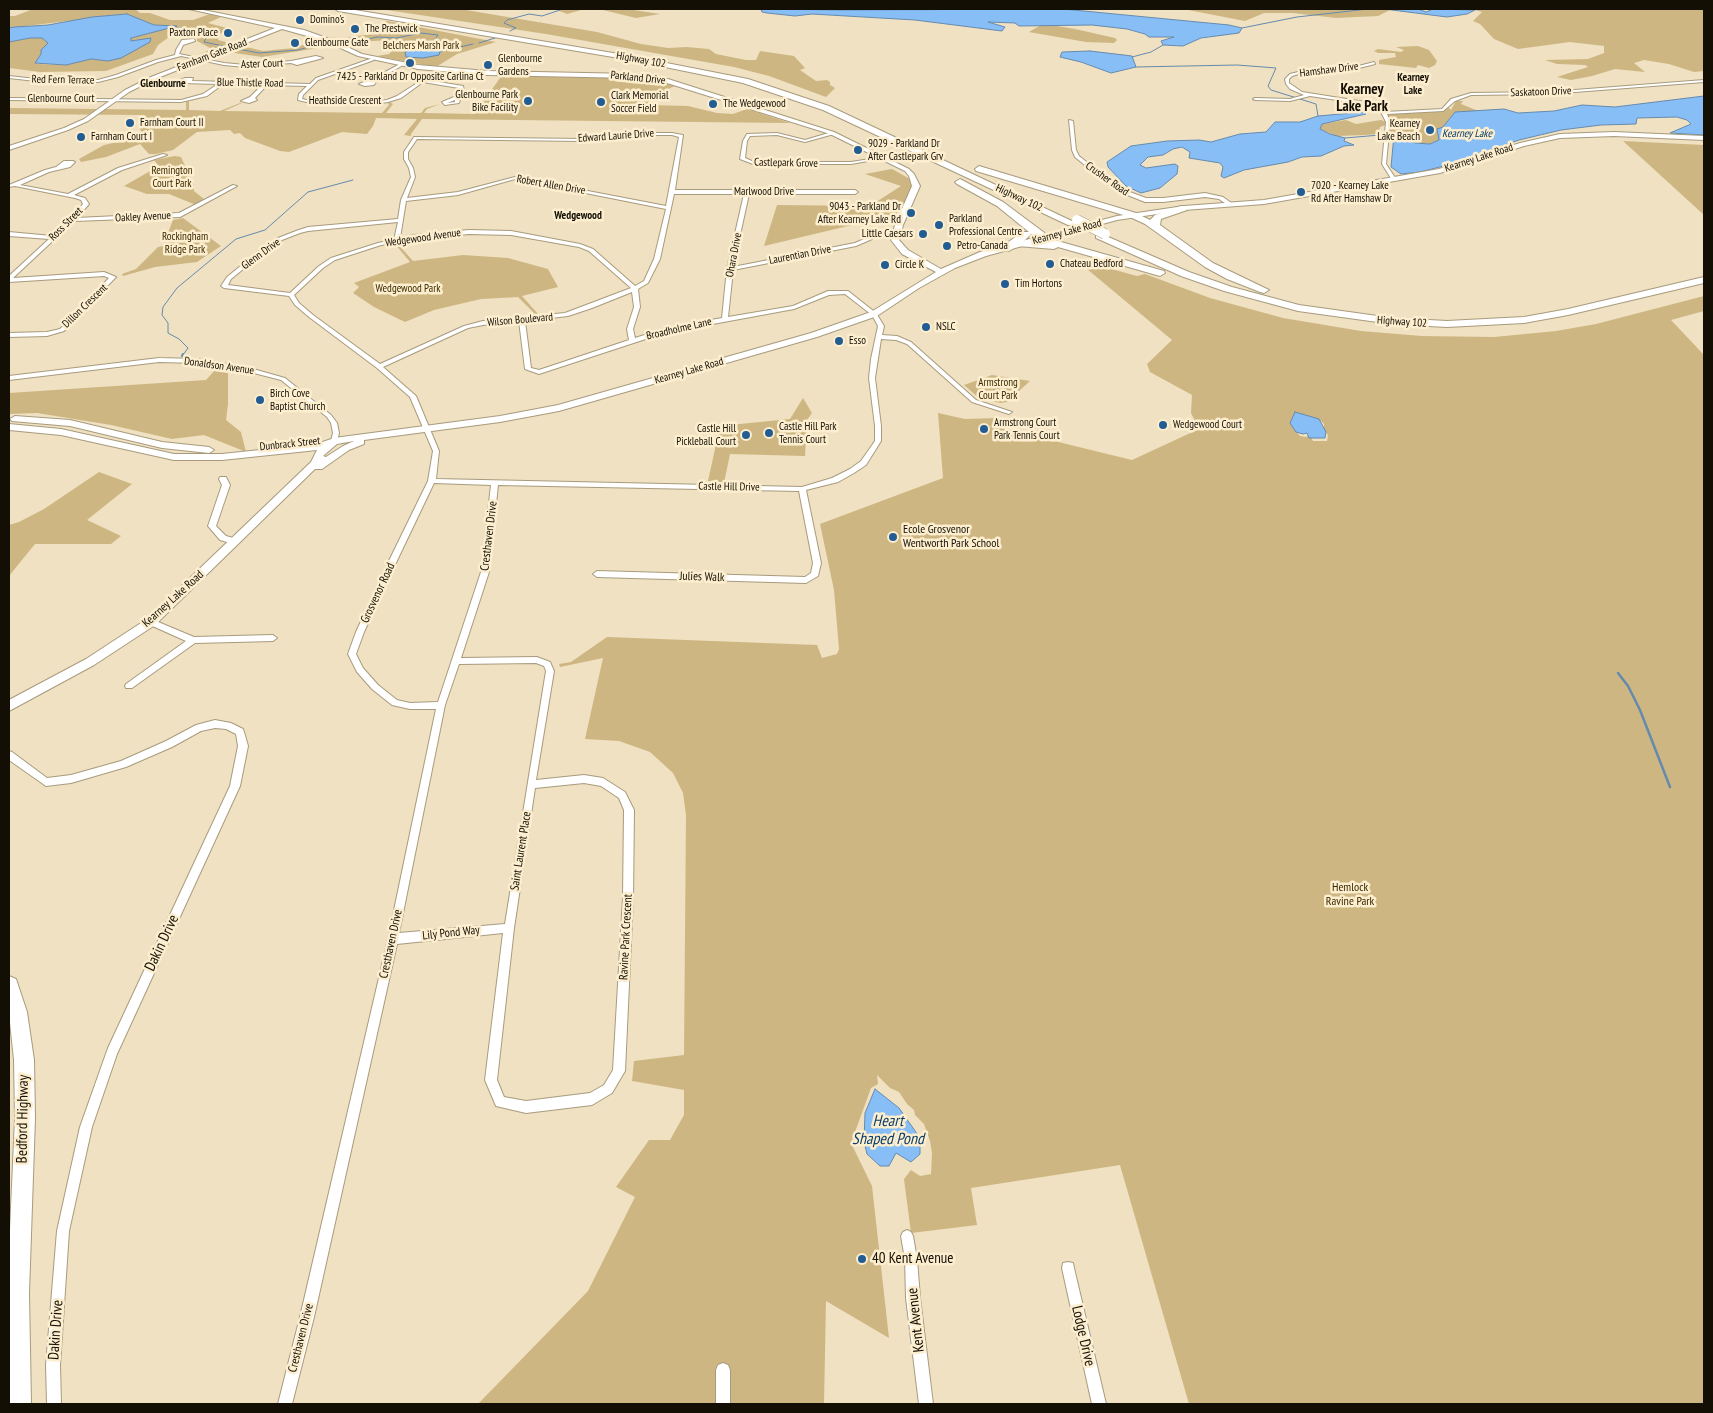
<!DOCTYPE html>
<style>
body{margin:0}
#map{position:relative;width:1713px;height:1413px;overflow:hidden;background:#efe1c1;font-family:"PT Sans Narrow",sans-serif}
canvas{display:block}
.frame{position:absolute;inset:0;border:10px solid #140f05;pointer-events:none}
</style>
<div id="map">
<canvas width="1713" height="1413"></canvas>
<div class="frame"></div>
</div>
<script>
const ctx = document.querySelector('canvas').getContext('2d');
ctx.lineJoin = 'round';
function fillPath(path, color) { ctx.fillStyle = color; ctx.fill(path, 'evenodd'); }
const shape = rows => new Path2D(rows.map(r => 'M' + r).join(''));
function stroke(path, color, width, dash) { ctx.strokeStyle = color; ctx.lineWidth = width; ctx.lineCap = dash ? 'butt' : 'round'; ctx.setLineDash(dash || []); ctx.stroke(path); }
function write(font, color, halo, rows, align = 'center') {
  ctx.font = font + ' "PT Sans Narrow",sans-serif'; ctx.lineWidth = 5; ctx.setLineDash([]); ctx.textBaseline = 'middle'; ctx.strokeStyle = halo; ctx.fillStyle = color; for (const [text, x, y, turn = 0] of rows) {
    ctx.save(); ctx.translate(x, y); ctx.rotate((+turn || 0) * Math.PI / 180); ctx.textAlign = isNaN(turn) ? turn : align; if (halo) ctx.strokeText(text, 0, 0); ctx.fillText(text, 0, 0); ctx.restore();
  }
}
const green = shape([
 [33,9,135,9,140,13,150,13,170,20,193,20,210,14,221,17,208,23,227,28,223,30,226,31,219,34,218,40,233,44,204,55,198,55,212,49,197,41,197,38,205,32,191,32,169,37,158,45,153,54,106,71,40,72,9,68,9,42,30,38,42,38,48,43,42,50,41,54,36,63,38,64,66,65,91,59,108,61,151,39,130,41,131,38,175,26,154,25,127,14,9,28,9,16,15,16],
 [380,9,460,9,597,32,641,44,668,48,686,47,709,49,716,54,746,60,756,60,760,51,794,56,805,68,800,70,816,81,827,80,830,82,830,85,835,88,826,97,769,76,734,67,546,34],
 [555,9,627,9,660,14,636,18,599,9,581,10,567,14],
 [1183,9,1384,9,1390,10,1378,16,1336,18,1293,13,1264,13,1245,21],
 [1471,9,1704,9,1704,71,1694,72,1669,64,1644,60,1634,63,1645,72,1615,69,1592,76,1571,80,1557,77,1588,67,1585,65,1557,64,1545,60,1588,59,1604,53,1604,46,1570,42,1518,49,1494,39,1480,24,1473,21,1482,12],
 [387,21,496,42,457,54,436,67,377,56,389,54,400,42,391,40,356,42,348,45,330,37,345,38,379,33,377,25],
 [1041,25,1051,25,1075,29,1115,38,1117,40,1114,43,1086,42,1029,32],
 [318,40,331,46,262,57,228,52,242,46,263,51,294,48],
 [1418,46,1429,50,1437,61,1435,65,1429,68,1418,65,1416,68,1379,64,1379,60,1396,57,1395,53,1378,53,1374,51,1378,49,1401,52,1404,50,1396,47],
 [502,75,606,77,659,82,675,86,651,97,648,105,688,106,717,113,733,114,747,109,790,123,422,119,411,134,411,136,404,135,417,119,376,118,373,126,367,134,342,132,289,152,280,151,245,138,240,133,234,134,230,130,197,132,173,150,156,154,149,154,140,144,106,157,81,162,79,159,104,145,132,139,141,131,138,125,145,115,9,114,9,108,186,110,186,102,189,101,189,110,220,111,240,103,242,103,224,111,382,113,389,105,388,103,390,102,393,104,386,113,421,113,425,108,440,104,427,109,424,113,475,114],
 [1456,101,1463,101,1461,104,1481,112,1455,112,1443,127,1437,129,1439,140,1430,144,1415,143,1394,135,1394,137,1387,136,1387,124,1383,113,1438,110,1448,107,1451,110],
 [1346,120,1356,124,1381,120,1386,122,1386,125,1380,127,1379,134,1364,135,1337,136,1320,129,1322,124],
 [1623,141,1704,145,1704,215],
 [175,156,181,157,193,183,194,191,205,200,196,205,169,194,147,194,124,186,159,166,154,160],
 [892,169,910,179,913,189,899,211,888,222,869,221,764,246,777,205,870,206,901,186,865,174],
 [183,218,221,246,197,262,155,267,123,276,122,274,136,269,158,247,163,246,173,220],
 [397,243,413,261,463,255,508,258,548,269,558,287,522,296,538,314,535,314,518,297,481,299,434,310,405,322,374,307,353,293,359,287,354,283,410,262,395,244],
 [1075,259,1137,276,1145,274,1210,298,1283,318,1361,331,1422,336,1494,337,1556,331,1596,324,1704,296,1704,311,1671,320,1704,355,1704,1404,1189,1404,1120,1165,971,1188,977,1225,911,1233,904,1179,911,1170,920,1176,931,1174,932,1153,930,1141,924,1124,915,1115,914,1110,907,1104,899,1092,890,1088,877,1075,878,1084,871,1088,851,1143,872,1186,889,1338,826,1301,824,1404,478,1404,588,1291,635,1197,616,1187,649,1140,670,1140,684,1115,684,1090,632,1081,634,1061,684,1055,686,815,683,793,673,773,650,752,619,741,585,739,603,658,560,667,559,664,571,662,607,637,817,645,822,658,837,654,839,649,834,590,820,524,943,478,938,413,965,419,999,418,1001,428,1132,460,1199,429,1191,413,1192,395,1150,372,1147,364,1172,340],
 [1321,421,1324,424,1324,430,1328,435,1327,441,1313,441,1310,435,1306,437,1300,436,1294,429],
 [216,369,228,372,228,404,226,420,241,432,246,452,204,435,172,439,111,425,37,413,9,414,9,393,206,380],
 [992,375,1030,381,1007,402,1001,403,980,399,964,385],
 [803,398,812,413,807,420,805,456,730,454,724,483,708,481,720,426,790,419],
 [99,472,132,484,87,520,121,536,111,544,35,544,9,576,9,525,19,522,44,509]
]);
const water = shape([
 [761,9,841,10,1063,9,1229,25,1242,28,1239,33,1201,38,1183,46,1163,45,1161,41,1174,37,1149,37,1145,34,1127,29,1092,25,1019,26,1015,23,988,22,1005,27,1002,31,915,20,812,14,795,16,767,13,762,12,761,9],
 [1384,9,1418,9,1426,12,1431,10,1428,9,1475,10,1467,14,1447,17,1384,9],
 [127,14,154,25,177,26,131,38,131,41,151,38,150,42,121,58,108,61,91,59,66,65,35,63,41,54,41,50,48,43,42,38,30,38,9,42,9,28,15,27,48,25,92,17,127,14],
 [430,43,443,44,439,55,423,58,406,57,405,52,419,44,430,43],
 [1090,51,1132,56,1136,67,1111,73,1081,62,1060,57,1062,52,1090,51],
 [1704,96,1704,135,1670,133,1691,124,1687,120,1677,117,1637,118,1636,124,1601,125,1561,130,1519,140,1452,164,1420,172,1401,174,1391,167,1394,135,1404,136,1415,143,1430,144,1439,140,1437,129,1443,127,1455,112,1504,109,1518,113,1554,111,1582,105,1615,107,1704,96],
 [1364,112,1366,114,1322,124,1320,129,1330,134,1345,138,1344,141,1354,145,1344,146,1321,156,1302,157,1288,162,1244,170,1224,178,1221,176,1223,167,1220,163,1189,158,1190,152,1182,147,1173,149,1163,155,1148,157,1140,165,1146,168,1175,164,1178,166,1177,174,1160,188,1141,193,1126,186,1108,167,1107,162,1131,146,1167,141,1199,140,1211,142,1240,134,1266,132,1275,122,1300,122,1318,116,1364,112],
 [1295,412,1319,419,1326,432,1325,438,1309,438,1307,433,1303,434,1296,432,1290,423,1295,412],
 [875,1089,899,1108,920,1138,920,1154,911,1162,896,1153,889,1166,880,1166,867,1154,864,1142,865,1113,875,1089]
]);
const streamFar2 = shape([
 [1472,9,1479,9],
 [172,27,193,29],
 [1242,28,1297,17,1368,9],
 [218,29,207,36,204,42,223,46],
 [510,31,516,28,504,23,507,20,529,14,542,16,563,9],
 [342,39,360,41,377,37,396,38,421,33,438,35,433,43],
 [479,43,495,38],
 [238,49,259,53,298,50,322,43],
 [439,52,473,44],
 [1132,57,1151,52,1163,45],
 [1136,67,1237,65,1276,68,1268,86,1271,90,1316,104,1318,116],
 [1345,138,1380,135,1394,137],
 [183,355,188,348,179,339,168,333,168,323,162,315,163,307,177,288,236,239,265,230,308,192,353,180]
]);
const streamFar1 = shape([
 [182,356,183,354]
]);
const stream = shape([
 [1618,673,1628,686,1640,710,1670,787]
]);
const street = shape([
 [194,39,195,41,183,45,179,54,224,63,245,65,291,61,316,56,323,58,297,65,291,63,245,67,224,65,181,56,158,62,118,77,98,82,45,82,9,78,9,76,45,80,98,80,116,75,156,60,175,55,176,50,182,40,194,39],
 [373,58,374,60,318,80,303,95,302,99,315,102,372,102,387,100,397,96,439,69,440,71,426,80,463,86,464,91,458,98,460,100,459,103,445,105,442,102,454,97,460,91,459,88,423,82,401,98,388,102,372,104,315,104,298,100,299,94,307,86,267,85,255,98,257,100,249,103,241,101,250,97,262,85,223,84,207,96,181,102,9,100,9,98,181,100,203,94,218,84,183,83,178,81,185,78,193,78,192,81,310,84,316,78,373,58],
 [455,100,455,102,447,103,455,100],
 [1374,62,1375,64,1351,70,1302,73,1292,76,1289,79,1289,83,1302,92,1365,102,1385,112,1442,109,1451,99,1471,93,1549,92,1704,80,1704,82,1549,94,1471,95,1455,101,1443,111,1387,114,1390,122,1386,164,1396,179,1394,180,1392,180,1382,164,1386,122,1381,112,1364,104,1310,96,1290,101,1255,100,1253,99,1255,98,1290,99,1304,95,1290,89,1286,84,1285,79,1290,74,1302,71,1351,68,1374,62],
 [400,64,403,65,377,80,374,85,365,86,359,84,374,78,400,64],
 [1069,120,1073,121,1076,150,1079,156,1119,188,1146,198,1163,198,1205,193,1223,197,1234,205,1229,206,1219,199,1205,197,1163,202,1145,202,1115,190,1075,157,1072,150,1069,120],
 [832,132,834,132,834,134,805,142,777,135,750,136,747,141,745,158,754,162,851,162,883,157,885,158,851,164,753,164,740,159,743,141,747,134,777,133,805,140,832,132],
 [625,133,672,133,683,135,675,190,855,190,858,192,855,194,749,194,733,267,855,243,869,237,872,239,856,246,733,270,728,317,793,306,828,291,848,291,876,313,884,326,882,335,897,336,911,342,976,400,1012,412,1009,414,972,402,907,344,896,340,881,339,875,378,881,426,881,441,866,465,854,473,838,482,806,490,821,563,818,576,806,583,597,577,593,574,597,571,805,577,811,573,813,563,799,491,498,485,489,572,461,658,537,657,550,662,554,671,536,780,584,775,603,778,625,792,634,810,633,898,625,1071,612,1093,592,1105,526,1113,496,1106,485,1080,503,933,397,944,314,1317,292,1404,278,1404,300,1317,388,939,436,709,410,709,392,705,372,689,357,672,348,654,356,632,385,569,428,481,433,451,410,397,377,368,309,317,295,305,289,296,224,288,221,286,227,277,259,251,278,238,296,231,308,227,398,219,401,200,411,177,409,168,404,159,404,152,414,137,583,139,625,133],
 [625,135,672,135,679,137,666,206,515,177,458,192,407,198,415,177,413,168,408,159,408,152,417,139,583,141,625,135],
 [515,179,666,209,654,259,644,281,635,286,593,249,580,244,511,231,469,230,415,235,400,238,406,201,458,195,515,179],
 [674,194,744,194,727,269,722,318,663,329,635,338,633,329,640,307,638,289,648,283,660,259,674,194],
 [398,222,394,240,378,243,331,258,319,266,290,293,228,285,231,279,263,253,282,240,300,233,308,231,398,222],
 [469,234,511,235,579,247,589,251,631,288,565,313,483,321,464,326,380,364,313,315,299,303,294,295,323,268,335,260,381,245,415,239,469,234],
 [632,292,634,307,627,329,629,340,539,370,531,368,525,321,568,316,592,308,632,292],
 [845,294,872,315,878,326,871,359,869,378,875,426,875,441,861,461,850,469,832,478,802,487,436,479,439,451,416,396,383,367,468,328,483,325,519,321,525,369,539,374,664,333,794,309,829,295,845,294],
 [434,483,491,485,481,572,438,702,410,703,397,700,378,685,363,668,356,654,364,632,393,569,434,483],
 [536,663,544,666,546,671,505,924,399,933,445,705,459,664,536,663],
 [584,783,601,786,619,798,624,810,623,898,613,1070,604,1085,590,1093,526,1101,504,1097,497,1080,514,928,535,788,584,783],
 [163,154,167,155,122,170,74,195,85,198,89,204,77,218,179,213,233,185,237,186,180,217,74,221,13,278,104,272,116,277,64,331,47,336,9,337,9,333,47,332,60,329,109,278,104,276,9,282,9,276,49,239,9,236,9,232,52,236,71,219,83,204,81,200,75,198,15,186,9,187,9,185,45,170,56,167,64,161,73,161,75,162,70,167,49,172,20,185,68,194,118,168,163,154],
 [159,358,198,359,246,367,285,378,331,415,337,423,339,433,337,441,334,443,331,441,333,433,331,423,327,417,281,380,246,371,198,363,159,362,9,380,9,376,159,358],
 [220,477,226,477,230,485,216,526,226,536,237,539,238,541,237,543,234,544,220,540,208,526,222,485,219,479,220,477],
 [151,619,194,637,273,635,277,638,273,641,195,643,132,688,126,688,125,686,126,684,186,641,148,624,147,622,151,619],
 [215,720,231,723,243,729,244,732,248,746,240,786,117,1054,92,1127,69,1231,60,1365,61,1404,47,1404,46,1365,57,1231,80,1127,108,1048,230,786,238,746,236,734,226,729,215,728,201,731,172,747,126,767,71,783,46,786,9,760,9,751,12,752,47,778,71,775,121,761,166,741,196,725,215,720],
 [907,1230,911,1232,913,1236,917,1259,920,1298,933,1404,919,1404,906,1298,905,1259,901,1236,903,1232,907,1230],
 [1068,1262,1073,1263,1074,1268,1106,1404,1092,1404,1062,1268,1063,1263,1068,1262],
 [723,1363,728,1365,730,1370,730,1404,716,1404,716,1370,718,1365,723,1363]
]);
const secondary = shape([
 [189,9,198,9,304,30,335,41,362,54,418,65,487,71,634,74,668,79,834,132,909,169,914,174,920,186,903,225,899,240,908,250,941,269,980,252,1117,216,1184,206,1264,200,1439,169,1520,143,1560,134,1614,132,1704,136,1704,140,1614,136,1560,138,1524,146,1440,173,1264,204,1184,210,1117,220,986,256,955,268,919,288,877,316,817,337,559,411,500,422,364,440,364,444,349,450,322,469,315,469,155,625,94,665,9,711,9,700,86,659,147,619,311,462,317,450,222,460,174,460,61,435,9,430,9,424,61,429,174,454,222,454,317,444,334,438,500,416,558,405,811,333,871,312,936,272,902,254,891,240,895,225,912,186,909,176,905,171,830,134,667,83,634,78,487,75,418,69,358,56,325,41,282,29,155,79,129,92,88,121,68,130,9,150,9,146,64,128,84,119,125,90,151,77,275,28,189,9],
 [354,441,343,446,326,457,323,456,337,444,354,441],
 [15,416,70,420,162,442,209,447,214,450,209,453,162,448,70,426,12,421,10,419,15,416]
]);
const primary = shape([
 [9,976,16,979,27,1012,34,1060,35,1118,29,1293,31,1404,9,1404,9,1252,15,1118,14,1060,9,1013,9,976]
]);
const highway = shape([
 [335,9,349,9,631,56,748,79,829,106,1076,223,1074,225,1068,225,823,110,743,83,631,60,338,11,335,9],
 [979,166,1136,213,1150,220,1155,215,1181,206,1187,206,1187,210,1161,219,1160,225,1213,263,1269,290,1264,293,1260,292,1227,279,1205,267,1145,224,1130,217,976,171,975,169,979,166],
 [960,179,1003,202,1054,240,1164,271,1165,273,1160,276,1058,247,1054,249,1017,246,1009,251,1001,251,1001,247,1023,232,1029,232,997,206,957,184,955,182,960,179],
 [1030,233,1044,242,1024,241,1031,234,1030,233],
 [1099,233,1189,272,1232,287,1299,305,1392,318,1447,321,1524,317,1568,309,1704,277,1704,283,1568,315,1524,323,1447,327,1392,324,1298,311,1224,291,1181,276,1096,238,1096,234,1099,233]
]);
const highwayBridge = shape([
 [1077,220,1105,234]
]);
const markers = [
 [300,20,5,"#215c93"],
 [355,29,5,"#215c93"],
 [228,33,5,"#215c93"],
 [295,43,5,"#215c93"],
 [410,63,5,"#215c93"],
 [488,65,5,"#215c93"],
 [528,101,5,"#215c93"],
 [601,102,5,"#215c93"],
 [713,104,5,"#215c93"],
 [130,123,5,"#215c93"],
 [1430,130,5,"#215c93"],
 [81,137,5,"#215c93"],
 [858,150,5,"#215c93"],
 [1301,192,5,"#215c93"],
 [911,213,5,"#215c93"],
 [939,225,5,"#215c93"],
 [923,234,5,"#215c93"],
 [947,246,5,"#215c93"],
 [1050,264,5,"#215c93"],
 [885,265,5,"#215c93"],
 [1005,284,5,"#215c93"],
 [926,327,5,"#215c93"],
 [839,341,5,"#215c93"],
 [260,400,5,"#215c93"],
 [1163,425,5,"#215c93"],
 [984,429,5,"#215c93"],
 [769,433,5,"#215c93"],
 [746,435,5,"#215c93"],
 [893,537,5,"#215c93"],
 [862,1259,5,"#215c93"]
];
const farPoinames = [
 ["Domino's",310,20],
 ["The Prestwick",365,29],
 ["Paxton Place",218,33,"right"],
 ["Glenbourne Gate",305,43],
 ["Glenbourne",498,59],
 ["Gardens",498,72],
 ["7425 - Parkland Dr Opposite Carlina Ct",410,77,"center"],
 ["Glenbourne Park",518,95,"right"],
 ["Bike Facility",518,108,"right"],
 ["Clark Memorial",611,96],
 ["Soccer Field",611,109],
 ["The Wedgewood",723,104],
 ["Farnham Court II",140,123],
 ["Kearney",1420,124,"right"],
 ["Lake Beach",1420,137,"right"],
 ["Farnham Court I",91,137],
 ["9029 - Parkland Dr",868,144],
 ["After Castlepark Grv",868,157],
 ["7020 - Kearney Lake",1311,186],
 ["Rd After Hamshaw Dr",1311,199],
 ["9043 - Parkland Dr",901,207,"right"],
 ["After Kearney Lake Rd",901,220,"right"],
 ["Parkland",949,219],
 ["Professional Centre",949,232],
 ["Little Caesars",913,234,"right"],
 ["Petro-Canada",957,246],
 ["Chateau Bedford",1060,264],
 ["Circle K",895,265],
 ["Tim Hortons",1015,284],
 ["NSLC",936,327],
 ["Esso",849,341],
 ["Birch Cove",270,394],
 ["Baptist Church",270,407],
 ["Armstrong Court",994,423],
 ["Park Tennis Court",994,436],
 ["Wedgewood Court",1173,425],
 ["Castle Hill Park",779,427],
 ["Tennis Court",779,440],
 ["Castle Hill",736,429,"right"],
 ["Pickleball Court",736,442,"right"]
];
const farParknames = [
 ["Belchers Marsh Park",421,46],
 ["Remington",172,171],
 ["Court Park",172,184],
 ["Rockingham",185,237],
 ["Ridge Park",185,250],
 ["Wedgewood Park",408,289],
 ["Armstrong",998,383],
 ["Court Park",998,396]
];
const farStreetnames = [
 ["Farnham Gate Road",212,55,-21],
 ["Highway 102",641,60,10],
 ["Aster Court",262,64,-2],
 ["Hamshaw Drive",1329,70,-7],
 ["Parkland Drive",638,78,6],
 ["Red Fern Terrace",63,80,1],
 ["Blue Thistle Road",250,83,1],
 ["Saskatoon Drive",1541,92,-2],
 ["Glenbourne Court",61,99],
 ["Heathside Crescent",345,101],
 ["Edward Laurie Drive",616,136,-4],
 ["Kearney Lake Road",1479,158,-18],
 ["Castlepark Grove",786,163,1],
 ["Crusher Road",1107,179,35],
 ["Robert Allen Drive",551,185,10],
 ["Marlwood Drive",764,192],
 ["Highway 102",1019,198,25],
 ["Oakley Avenue",143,217,-3],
 ["Ross Street",66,224,-45],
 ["Kearney Lake Road",1067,232,-15],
 ["Wedgewood Avenue",423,238,-8],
 ["Glenn Drive",261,254,-36],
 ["Ohara Drive",734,255,-79],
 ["Laurentian Drive",800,255,-11],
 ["Dillon Crescent",85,306,-44],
 ["Wilson Boulevard",520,320,-5],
 ["Highway 102",1402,322,4],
 ["Broadholme Lane",679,329,-13],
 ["Donaldson Avenue",219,366,8],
 ["Kearney Lake Road",689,371,-16],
 ["Dunbrack Street",290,444,-6],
 ["Castle Hill Drive",729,487,1]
];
const farNeighbourhoodnames = [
 ["Kearney",1413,78],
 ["Lake",1413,91],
 ["Glenbourne",163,84],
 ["Wedgewood",578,216]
];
const farWaternames = [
 ["Kearney Lake",1467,134]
];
const poiNames = [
 ["Ecole Grosvenor",903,530],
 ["Wentworth Park School",903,544]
];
const streetNames = [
 ["Cresthaven Drive",489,536,-83],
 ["Julies Walk",702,577,2],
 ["Grosvenor Road",378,593,-65],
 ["Kearney Lake Road",173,599,-42],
 ["Saint Laurent Place",521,851,-81],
 ["Lily Pond Way",451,933,-6],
 ["Ravine Park Crescent",626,937,-87],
 ["Cresthaven Drive",391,944,-78],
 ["Cresthaven Drive",301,1338,-76]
];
const parkNames = [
 ["Hemlock",1350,888],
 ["Ravine Park",1350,902]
];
const farDistrictnames = [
 ["Kearney",1362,90],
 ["Lake Park",1362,107]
];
const nearStreetnames = [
 ["Dakin Drive",162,943,-65],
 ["Bedford Highway",23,1119,-89],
 ["Kent Avenue",916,1320,-96],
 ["Dakin Drive",56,1330,-86],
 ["Lodge Drive",1083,1336,77]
];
const nearPoinames = [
 ["40 Kent Avenue",872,1259]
];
const nearWaternames = [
 ["Heart",888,1121],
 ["Shaped Pond",888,1139]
];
fillPath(green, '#ceb682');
fillPath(water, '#88bef6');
stroke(water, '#658aae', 1);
stroke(streamFar2, '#658aae', 1);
stroke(streamFar1, '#658aae', 2);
stroke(stream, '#658aae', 2.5);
stroke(street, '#a89b7d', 2);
stroke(secondary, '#a89b7d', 2);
stroke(primary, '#a89b7d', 2);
stroke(highway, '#a89b7d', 2);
fillPath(street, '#fff');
fillPath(secondary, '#fff');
fillPath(primary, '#fff');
fillPath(highway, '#fff');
stroke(highwayBridge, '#a89b7d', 11, []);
stroke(highwayBridge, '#fff', 10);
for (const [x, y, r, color] of markers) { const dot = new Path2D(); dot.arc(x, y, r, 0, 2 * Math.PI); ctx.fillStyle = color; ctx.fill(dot); stroke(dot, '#fceece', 2); }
write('11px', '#140f05', '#fceece', farPoinames, 'left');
write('11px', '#392900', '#fceece', farParknames);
write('11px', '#140f05', '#fceece', farStreetnames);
write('bold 11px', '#140f05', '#fceece', farNeighbourhoodnames);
write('italic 11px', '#0a3d69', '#fceece', farWaternames);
write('12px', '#140f05', '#fceece', poiNames, 'left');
write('12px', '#140f05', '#fceece', streetNames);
write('12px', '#392900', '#fceece', parkNames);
write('bold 15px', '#140f05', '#fceece', farDistrictnames);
write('15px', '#140f05', '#fceece', nearStreetnames);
write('15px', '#140f05', '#fceece', nearPoinames, 'left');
write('italic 16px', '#0a3d69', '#fceece', nearWaternames);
</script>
